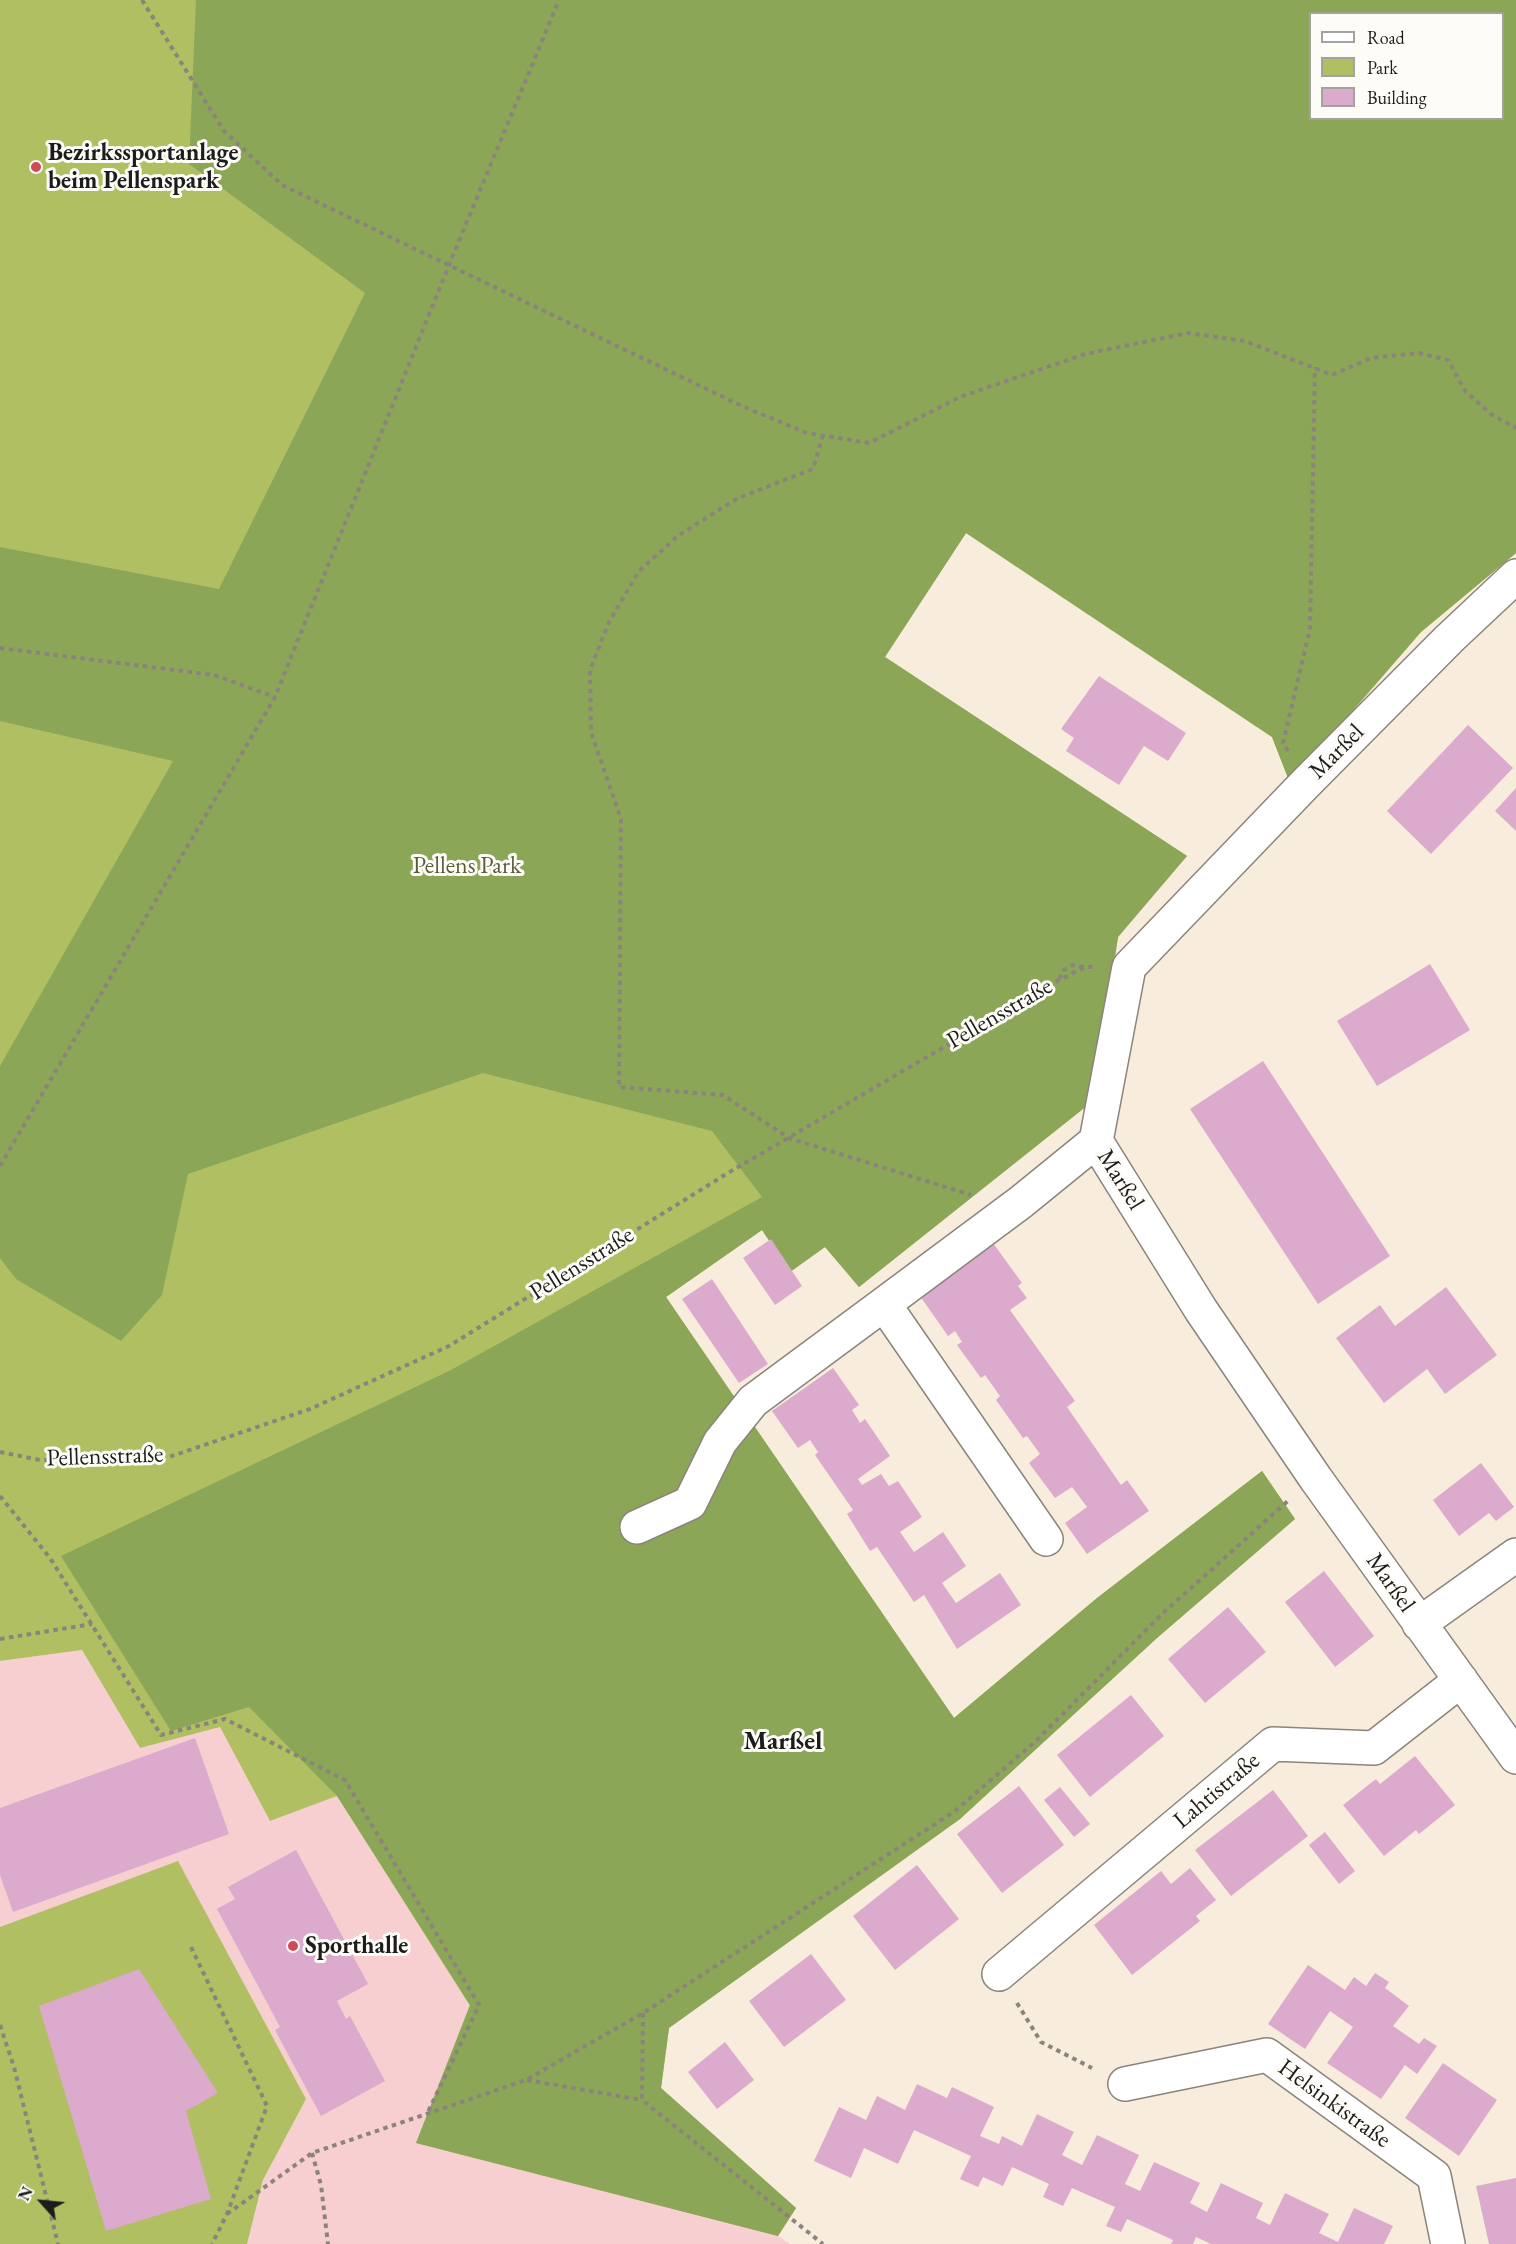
<!DOCTYPE html>
<meta charset="utf-8">
<style>
body{margin:0}
#map{position:relative;width:1516px;height:2244px;overflow:hidden;background:#f8eddd;font-family:"EB Garamond",serif}
canvas{display:block}
.legend{position:absolute;left:1309px;top:12px;width:195px;height:108px;box-sizing:border-box;background:#fdfcf7;border:2px solid #a3a29f;margin:0;padding:8px 10px;list-style:none;font-size:18px;color:#1c1c1c}
.legend li{display:flex;align-items:center;gap:12px;height:30px}
.legend b{width:30px;border:2px solid #a3a29f}
.north{position:absolute;left:12px;top:2172px;width:60px;height:60px;-webkit-text-stroke:4px #fdfcf7;paint-order:stroke;rotate:297deg;font-size:16px;font-weight:700;line-height:24px;text-align:center;color:#1c1c1c}
.north::after{content:'';display:block;margin:auto;width:21px;height:27px;background:#1c1c1c;clip-path:polygon(50% 0,100% 100%,50% 72%,0 100%)}
</style>
<div id="map">
<canvas width="1516" height="2244"></canvas>
<ul class="legend">
<li><b style="height:8px;background:#fff"></b>Road</li>
<li><b style="height:16px;background:#b0bf62"></b>Park</li>
<li><b style="height:16px;background:#dbaacc"></b>Building</li>
</ul>
<div class="north">N</div>
</div>
<script>
const ctx = document.querySelector('canvas').getContext('2d');
ctx.lineJoin = 'round';
function fillPath(path, color) { ctx.fillStyle = color; ctx.fill(path, 'evenodd'); }
const shape = rows => new Path2D(rows.map(r => 'M' + r).join(''));
function stroke(path, color, width, dash) { ctx.strokeStyle = color; ctx.lineWidth = width; ctx.lineCap = dash ? 'butt' : 'round'; ctx.setLineDash(dash || []); ctx.stroke(path); }
function write(font, color, halo, rows, align = 'center') {
  ctx.font = font + ' "EB Garamond",serif'; ctx.lineWidth = 6; ctx.setLineDash([]); ctx.textBaseline = 'middle'; ctx.strokeStyle = halo; ctx.fillStyle = color; for (const [text, x, y, turn = 0] of rows) {
    ctx.save(); ctx.translate(x, y); ctx.rotate((+turn || 0) * Math.PI / 180); ctx.textAlign = isNaN(turn) ? turn : align; if (halo) ctx.strokeText(text, 0, 0); ctx.fillText(text, 0, 0); ctx.restore();
  }
}
const built = shape([
 [82,1650,140,1748,220,1726,270,1821,337,1796,470,2006,416,2143,778,2236,790,2244,247,2244,263,2180,306,2099,178,1862,0,1928,0,1661]
]);
const green = shape([
 [0,0,1516,0,1516,553,1421,632,1290,783,1272,737,966,533,885,657,1187,856,1118,937,1093,1101,859,1287,825,1247,790,1272,762,1230,666,1297,954,1718,1097,1598,1262,1471,1295,1519,1157,1638,960,1819,669,2028,661,2088,796,2208,778,2236,416,2143,470,2006,337,1796,270,1821,220,1727,140,1748,82,1650,0,1661],
 [1310,14,1502,14,1502,118,1310,118],
 [178,1861,306,2099,263,2180,247,2244,0,2244,0,1927]
]);
const forest = shape([
 [196,0,1516,0,1516,553,1421,632,1290,783,1272,737,966,533,885,657,1187,856,1118,937,1093,1101,859,1287,825,1247,790,1272,762,1230,666,1297,954,1718,1097,1598,1262,1471,1295,1519,1157,1638,960,1819,669,2028,661,2088,796,2208,778,2236,416,2143,470,2005,337,1796,249,1707,171,1731,61,1556,451,1370,762,1197,712,1131,483,1073,188,1174,162,1295,121,1341,16,1279,0,1258,0,1066,173,761,0,721,0,547,219,589,365,293,189,164],
 [1310,14,1502,14,1502,118,1310,118]
]);
const building = shape([
 [1099,676,1186,733,1168,761,1144,746,1119,785,1066,751,1074,738,1061,729],
 [1468,725,1513,768,1431,854,1387,811],
 [1516,788,1516,831,1495,811],
 [1430,964,1470,1030,1377,1086,1337,1021],
 [1263,1061,1390,1256,1318,1304,1190,1109],
 [771,1239,802,1286,775,1305,743,1258],
 [993,1243,1022,1283,1018,1286,1027,1298,1010,1310,1075,1401,1067,1407,1121,1485,1127,1480,1149,1511,1087,1554,1065,1523,1087,1507,1072,1487,1055,1498,1029,1463,1040,1454,1027,1436,1023,1438,996,1400,1000,1396,985,1375,981,1378,957,1345,962,1342,955,1331,948,1336,920,1296],
 [712,1279,768,1364,739,1383,682,1299],
 [1446,1287,1497,1355,1445,1394,1427,1369,1384,1403,1336,1338,1380,1305,1395,1326],
 [833,1368,859,1405,852,1410,860,1423,865,1419,890,1456,858,1479,862,1485,881,1474,889,1486,898,1481,922,1517,900,1532,914,1552,943,1532,966,1566,942,1583,956,1603,1000,1573,1021,1605,957,1649,924,1595,914,1602,877,1547,870,1551,847,1514,853,1510,815,1455,818,1452,810,1440,798,1448,772,1411],
 [1481,1463,1514,1507,1496,1521,1489,1513,1459,1536,1433,1500],
 [1324,1571,1374,1636,1335,1667,1285,1602],
 [1228,1607,1266,1652,1205,1703,1168,1659],
 [1131,1695,1164,1736,1090,1797,1057,1755],
 [195,1738,229,1834,13,1912,0,1875,0,1808],
 [1415,1756,1455,1805,1419,1834,1416,1830,1384,1856,1343,1805,1376,1779,1380,1784],
 [1019,1786,1064,1845,1002,1893,957,1834],
 [1060,1787,1090,1824,1074,1837,1044,1800],
 [1273,1790,1308,1836,1231,1896,1195,1850],
 [1325,1832,1355,1871,1339,1884,1309,1845],
 [296,1850,368,1984,337,2001,346,2019,350,2016,385,2081,321,2116,275,2030,280,2027,217,1909,235,1899,228,1887],
 [917,1865,959,1919,895,1970,853,1916],
 [1190,1868,1216,1900,1196,1916,1200,1921,1132,1975,1094,1925,1161,1871,1171,1884],
 [811,1954,846,2000,784,2047,749,2001],
 [1308,1965,1345,1990,1354,1977,1366,1986,1375,1973,1389,1982,1385,1988,1409,2006,1393,2026,1419,2044,1424,2038,1437,2046,1417,2074,1405,2065,1381,2099,1327,2063,1353,2027,1330,2011,1305,2049,1268,2024],
 [139,1969,218,2093,186,2111,211,2199,106,2231,39,2006],
 [725,2042,754,2080,717,2109,688,2072],
 [1443,2063,1497,2100,1459,2156,1405,2118],
 [917,2084,947,2098,952,2087,994,2107,980,2136,999,2144,1002,2136,1022,2146,1037,2114,1074,2132,1062,2155,1082,2165,1097,2135,1139,2155,1125,2184,1140,2191,1154,2162,1200,2183,1190,2203,1207,2212,1221,2183,1263,2203,1256,2218,1270,2225,1285,2193,1329,2214,1319,2233,1338,2242,1354,2208,1393,2226,1384,2244,1211,2244,1196,2237,1193,2244,1171,2244,1173,2240,1127,2219,1121,2232,1106,2226,1115,2207,1072,2188,1063,2206,1043,2197,1049,2184,1012,2167,1003,2186,983,2177,978,2187,960,2179,971,2156,914,2130,898,2164,864,2148,851,2178,814,2161,839,2107,866,2120,877,2096,905,2110],
 [1516,2178,1516,2244,1489,2244,1476,2186]
]);
const path = shape([
 [142,0,224,131,282,185,742,406,807,433,869,443,960,397,1085,354,1188,333,1245,341,1332,375,1371,358,1419,353,1448,360,1465,391,1492,415,1516,428],
 [823,435,813,469,738,498,679,535,639,571,609,622,590,670,591,732,621,819,619,1087,723,1095,789,1138,971,1195],
 [0,648,214,675,275,697],
 [1288,751,1283,743,1310,629,1315,367],
 [1059,979,1064,970,1073,965,1084,967],
 [0,1166,275,697,449,265,559,0],
 [0,1452,40,1460,169,1457,310,1409,449,1346,728,1173,1059,980,1085,967,1093,967],
 [0,1496,50,1558,161,1735,225,1719,345,1780,479,2005,427,2114],
 [0,1639,92,1624],
 [191,1947,267,2106,227,2214,212,2244],
 [1017,2003,1041,2042,1092,2068],
 [643,2013,642,2100,823,2244],
 [0,2025,14,2067,58,2244],
 [527,2080,642,2100],
 [312,2153,321,2185,328,2244],
 [227,2214,312,2153,526,2080,643,2013,955,1811,1037,1740,1163,1613,1289,1500]
]);
const minor = shape([
 [1516,576,1449,639,1306,783,1129,967,1096,1141,1201,1310,1316,1479,1516,1757],
 [637,1527,690,1503,720,1442,753,1401,884,1304],
 [1046,1539,884,1304,1021,1202,1096,1141],
 [1419,1624,1516,1555],
 [999,1974,1273,1744,1374,1748,1461,1680],
 [1125,2084,1267,2055,1434,2176,1448,2244]
]);
const markers = [
 [36,167,6,"#d1495b"],
 [293,1946,6,"#d1495b"]
];
const poiNames = [
 ["Bezirkssportanlage",48,153],
 ["beim Pellenspark",48,181],
 ["Sporthalle",305,1946]
];
const streetNames = [
 ["Marßel",1337,752,-45],
 ["Pellensstraße",1000,1014,-30],
 ["Marßel",1120,1180,58],
 ["Pellensstraße",582,1264,-32],
 ["Pellensstraße",105,1457,-2],
 ["Marßel",1390,1583,55],
 ["Lahtistraße",1217,1791,-40],
 ["Helsinkistraße",1334,2104,36]
];
const parkNames = [
 ["Pellens Park",467,866]
];
const neighbourhoodNames = [
 ["Marßel",783,1742]
];
fillPath(built, '#f7cfd0');
fillPath(green, '#b0bf62');
fillPath(forest, '#8ca658');
fillPath(building, '#dbaacc');
stroke(minor, '#8a847c', 36);
stroke(path, '#8a847c', 4, [4.5, 4.5]);
stroke(minor, '#fff', 33);
for (const [x, y, r, color] of markers) { const dot = new Path2D(); dot.arc(x, y, r, 0, 2 * Math.PI); ctx.fillStyle = color; ctx.fill(dot); stroke(dot, '#fdfcf7', 2); }
write('bold 24px', '#1c1c1c', '#fdfcf7', poiNames, 'left');
write('24px', '#1c1c1c', '#fdfcf7', streetNames);
write('24px', '#575d38', '#fdfcf7', parkNames);
write('bold 26px', '#1c1c1c', '#fdfcf7', neighbourhoodNames);
</script>
